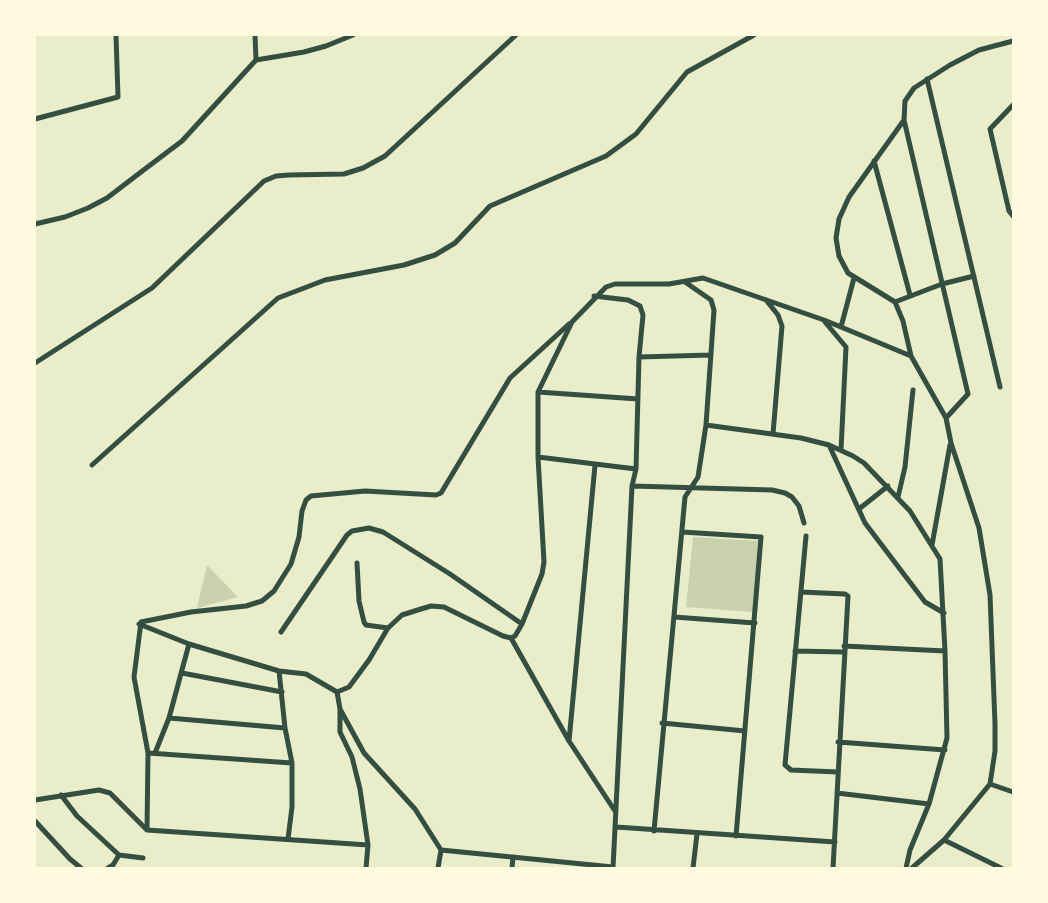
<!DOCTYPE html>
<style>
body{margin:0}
#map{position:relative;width:1048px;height:903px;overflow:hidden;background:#e9edc9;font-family:Mulish,sans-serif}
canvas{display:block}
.frame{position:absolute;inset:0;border:36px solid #fefae0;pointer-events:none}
</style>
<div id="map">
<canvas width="1048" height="903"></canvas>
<div class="frame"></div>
</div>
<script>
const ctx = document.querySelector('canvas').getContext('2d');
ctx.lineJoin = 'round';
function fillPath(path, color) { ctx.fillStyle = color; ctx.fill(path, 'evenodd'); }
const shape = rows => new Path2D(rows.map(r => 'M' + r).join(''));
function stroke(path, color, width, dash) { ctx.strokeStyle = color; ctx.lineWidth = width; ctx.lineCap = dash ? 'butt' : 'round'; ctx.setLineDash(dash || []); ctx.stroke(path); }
const green = shape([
 [693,537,758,541,753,612,686,607],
 [207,565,238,597,197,608]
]);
const minor = shape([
 [255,35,256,60],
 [256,60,304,52,326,46,353,35],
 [927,79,1000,387],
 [1013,105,990,129,1009,211,1013,216],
 [35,119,118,97,116,35],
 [904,120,849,197,839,219,836,238,839,256,848,273,895,302,903,321,911,356],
 [874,161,910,295],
 [35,224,65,217,88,208,107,198,141,172,182,141,256,60],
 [594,296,628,300,640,306,643,315,639,357,636,469,632,486,613,868],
 [766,300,778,315,782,326,773,434],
 [895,302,942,284,974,276],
 [825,322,846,347,841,450],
 [841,327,854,278],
 [639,357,711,355],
 [35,363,152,288,264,181,276,176,289,175,344,174,363,168,385,156,516,35],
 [538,392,638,399],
 [706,425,801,438,829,445,853,456,864,463,910,511,940,559,945,651,947,738,929,804,910,850,906,868],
 [829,445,865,523,925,602,944,613],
 [538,457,636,469],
 [92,465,278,298,325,280,404,265,435,255,455,243,490,206,606,156,636,134,687,72,754,35],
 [632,486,772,490,785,493,792,497,799,506,804,523],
 [898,497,905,467,913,390],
 [859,509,888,486],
 [682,532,761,537,736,836],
 [806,536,785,765,791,770,838,772],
 [932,545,950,445],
 [357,563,359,601,364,622,366,625,388,628],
 [801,592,845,594,848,596,833,868],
 [674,617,755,623],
 [139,624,189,644,279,671,306,674,337,692,349,687,369,660,388,628,402,615,421,609,431,606,444,607,503,636,511,638,515,636,522,624,542,574,544,562,538,457,538,392,572,322,606,287,615,284,669,284,703,278,824,320,911,356,946,418],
 [281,632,347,535,352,531,369,528,383,532,450,574,522,624],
 [511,638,569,741,615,811],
 [844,646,945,651],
 [795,651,843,652],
 [279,671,285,728,292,763,292,807,288,839],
 [182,673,282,692],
 [337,692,340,709,364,753,415,809,441,850],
 [340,709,340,732,352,757,360,789,368,845,366,868],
 [169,718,285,728],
 [662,723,745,731],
 [569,741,595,465],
 [838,742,945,750],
 [148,753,292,763],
 [155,753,169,718,189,644],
 [990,784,1013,792],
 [837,793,929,804],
 [61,795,77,816,119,855,143,858],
 [35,800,99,790,110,793,147,830,368,845],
 [35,821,70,859,81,868],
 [616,827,835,842],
 [147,830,148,753,134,677,141,622,191,612,246,606,262,601,274,591,291,564,299,537,302,511,306,500,311,496,365,491,436,495,441,493,510,378,569,324],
 [654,831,685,497,698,477,706,425,714,310,711,300,685,282],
 [944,840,1001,868],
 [441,850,613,867],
 [108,868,113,865,119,855],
 [438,868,441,850],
 [512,868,513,857],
 [693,868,697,834],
 [912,868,944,840,990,784,995,751,995,724,990,595,979,528,951,443,946,418,968,394,904,120,905,101,914,88,950,65,979,50,1013,41]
]);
fillPath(green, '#cad2ad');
stroke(minor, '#344e41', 5);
</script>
